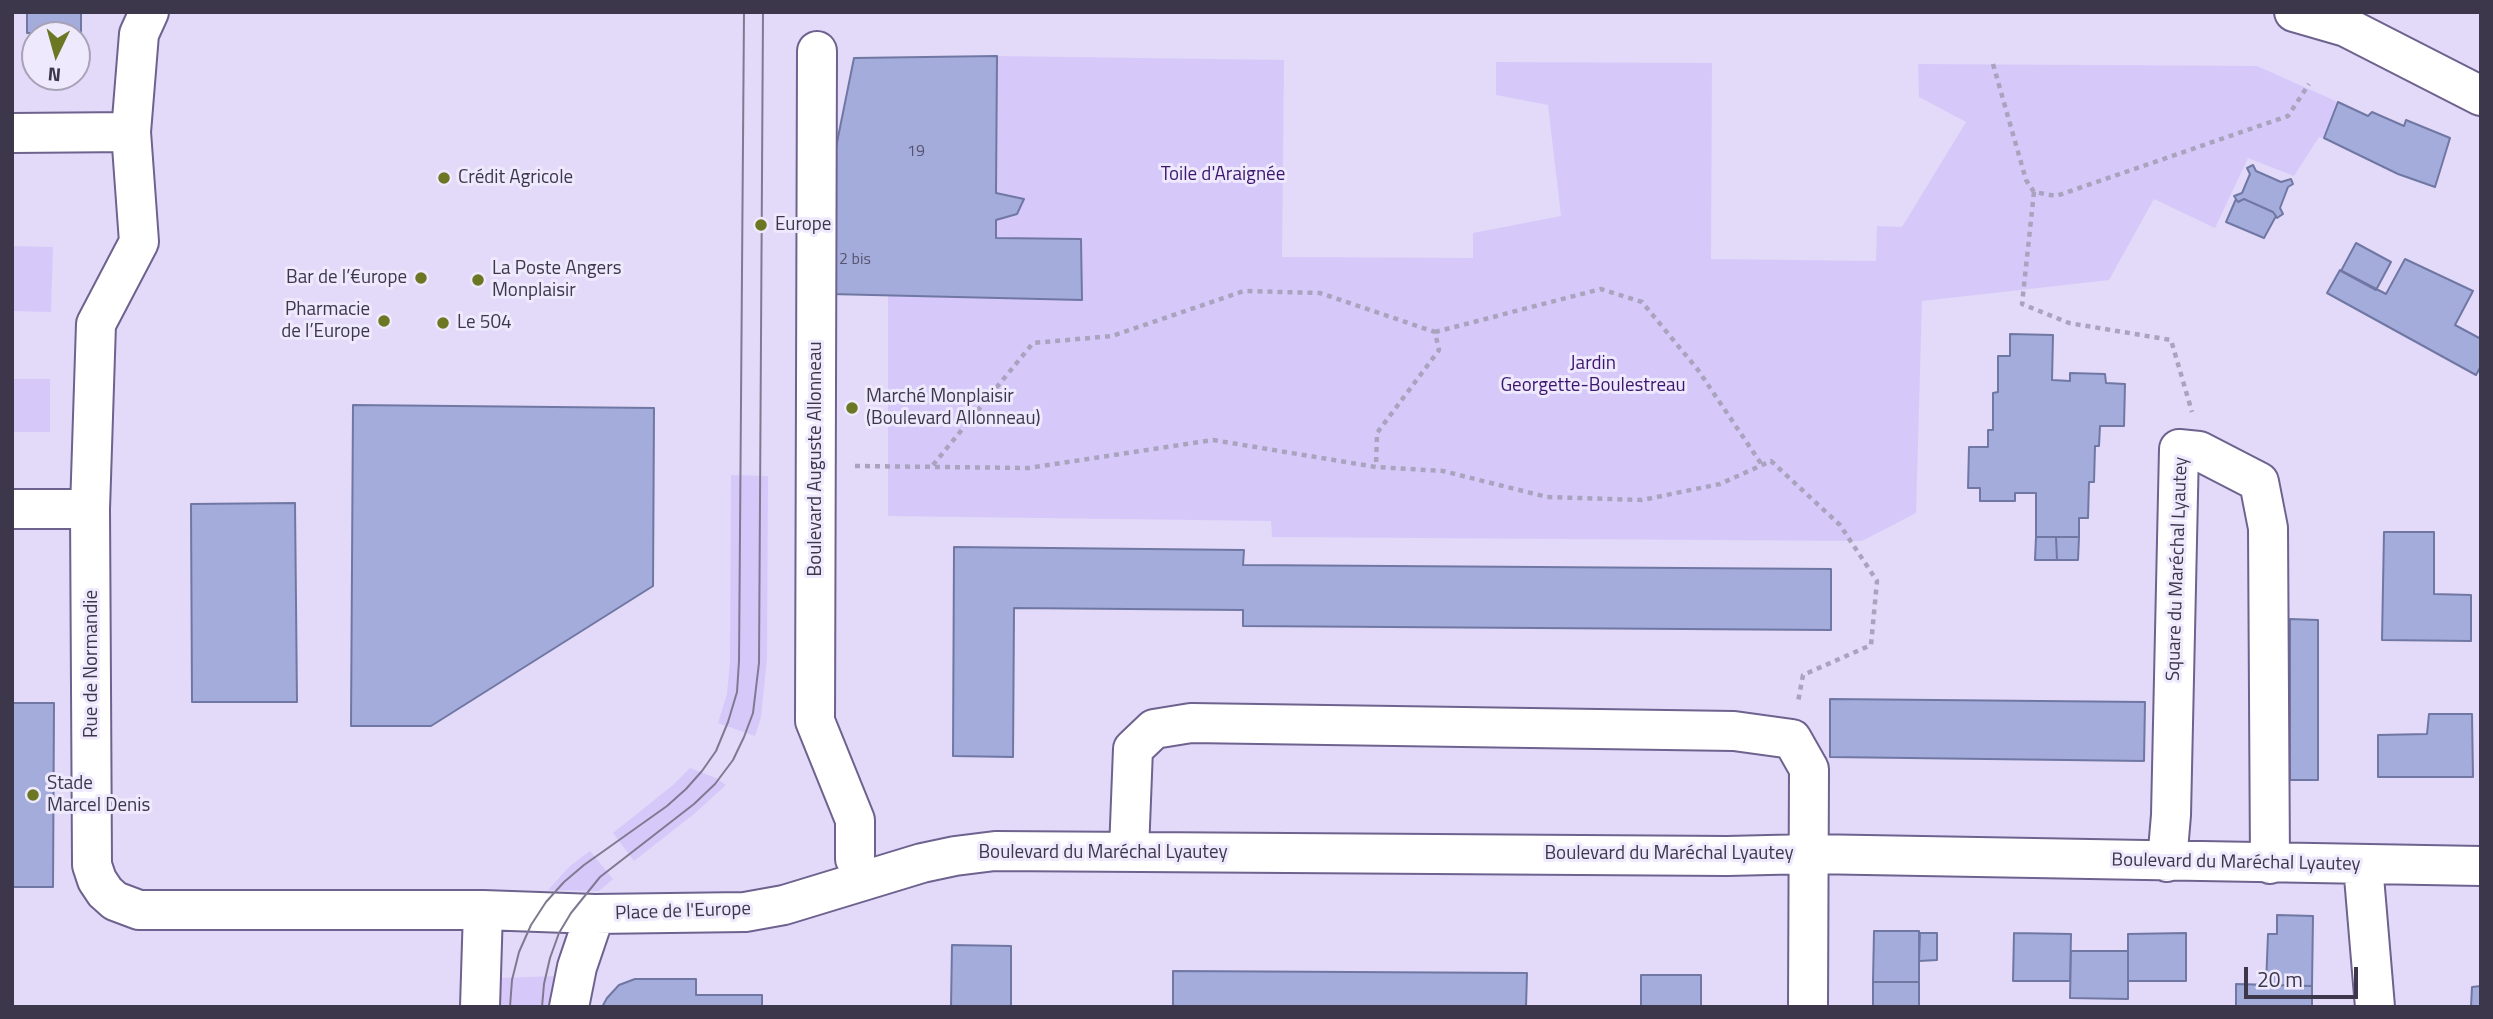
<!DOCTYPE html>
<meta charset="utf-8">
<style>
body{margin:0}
#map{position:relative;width:2493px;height:1019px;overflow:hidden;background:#e2daf8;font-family:"Titillium Web",sans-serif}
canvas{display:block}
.frame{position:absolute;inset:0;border:14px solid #3d374b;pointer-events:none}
.north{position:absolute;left:21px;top:21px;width:70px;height:70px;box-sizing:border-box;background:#eee9fd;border:2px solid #a7a2b6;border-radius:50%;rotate:185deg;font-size:19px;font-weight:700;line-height:28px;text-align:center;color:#3d374b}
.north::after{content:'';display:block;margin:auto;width:24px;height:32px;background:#6b7723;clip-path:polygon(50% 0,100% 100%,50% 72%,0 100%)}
.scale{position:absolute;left:2244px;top:967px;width:114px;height:32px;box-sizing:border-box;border:4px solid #3d374b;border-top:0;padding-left:9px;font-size:21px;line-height:24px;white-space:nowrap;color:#3d374b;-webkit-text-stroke:5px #eee9fd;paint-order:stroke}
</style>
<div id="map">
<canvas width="2493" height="1019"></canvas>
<div class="frame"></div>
<div class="north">N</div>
<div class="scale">20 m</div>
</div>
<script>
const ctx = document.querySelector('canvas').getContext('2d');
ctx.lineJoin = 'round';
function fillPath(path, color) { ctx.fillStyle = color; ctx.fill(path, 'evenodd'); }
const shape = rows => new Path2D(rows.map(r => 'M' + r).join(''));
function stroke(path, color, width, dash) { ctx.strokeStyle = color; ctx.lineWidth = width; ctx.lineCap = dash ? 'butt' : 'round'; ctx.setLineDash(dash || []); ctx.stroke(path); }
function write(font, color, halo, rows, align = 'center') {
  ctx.font = font + ' "Titillium Web",sans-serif'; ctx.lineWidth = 6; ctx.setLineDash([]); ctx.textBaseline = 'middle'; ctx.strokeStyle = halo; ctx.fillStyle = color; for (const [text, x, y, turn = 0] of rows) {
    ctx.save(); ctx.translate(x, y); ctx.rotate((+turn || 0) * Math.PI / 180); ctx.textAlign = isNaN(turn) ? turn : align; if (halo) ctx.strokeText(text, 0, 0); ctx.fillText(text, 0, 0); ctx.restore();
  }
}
const green = shape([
 [997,56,1284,60,1282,257,1473,258,1473,233,1561,216,1548,105,1496,95,1496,62,1712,63,1711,259,1876,261,1877,226,1902,227,1966,122,1919,97,1918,64,2257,66,2338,102,2324,138,2319,137,2294,176,2248,158,2215,228,2154,199,2109,280,1922,301,1916,513,1862,541,1272,537,1271,521,888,516,888,295,1082,300,1081,239,996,238,996,220,1017,214,1024,199,996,193],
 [12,246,53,247,51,312,12,311],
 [12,379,50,379,50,432,12,432],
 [731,475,768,476,767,658,761,717,755,736,718,723,727,694,730,661],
 [690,768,716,778,726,785,694,814,634,861,613,833,673,785],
 [590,851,613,879,599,891,548,890,570,866],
 [556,976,552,1007,497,1007,497,978]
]);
const building = shape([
 [27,12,81,12,81,33,27,33,27,12],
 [997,56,996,193,1024,199,1017,214,996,220,996,238,1081,239,1082,300,830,294,828,187,854,58,997,56],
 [2338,102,2368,116,2372,112,2404,126,2406,120,2450,138,2435,187,2398,174,2324,138,2338,102],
 [2253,165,2256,171,2281,182,2291,179,2293,184,2288,187,2280,208,2283,214,2277,218,2273,212,2244,199,2238,202,2234,196,2242,193,2250,174,2247,168,2253,165],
 [2236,199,2238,202,2244,199,2273,212,2276,216,2264,238,2226,222,2236,199],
 [2356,243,2391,262,2376,290,2341,271,2356,243],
 [2405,259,2473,291,2455,325,2481,339,2481,366,2476,375,2327,293,2340,270,2386,294,2405,259],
 [2010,334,2053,335,2052,380,2070,381,2070,373,2105,374,2106,383,2125,384,2124,426,2100,426,2099,446,2095,446,2094,482,2089,482,2088,518,2079,518,2079,537,2036,537,2036,493,2015,493,2015,501,1980,501,1980,488,1968,488,1969,447,1988,447,1988,430,1993,430,1993,393,1998,392,1998,356,2010,356,2010,334],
 [353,405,654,408,653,586,431,726,351,726,353,405],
 [295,503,297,702,192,702,191,504,295,503],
 [2384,532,2434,532,2434,594,2471,595,2471,641,2382,640,2384,532],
 [2036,537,2056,537,2057,560,2035,560,2036,537],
 [2056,537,2079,537,2078,560,2057,560,2056,537],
 [954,547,1244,550,1243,565,1831,569,1831,630,1243,626,1243,610,1014,608,1013,757,953,756,954,547],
 [2290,619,2318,620,2318,780,2290,780,2290,619],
 [1830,699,2145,702,2144,761,1830,757,1830,699],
 [12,703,54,703,53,887,12,887,12,703],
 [2429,714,2472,714,2473,777,2378,777,2378,735,2427,734,2429,714],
 [2277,915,2313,916,2312,986,2266,985,2268,934,2277,934,2277,915],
 [1874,931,1919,931,1919,982,1873,982,1874,931],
 [1920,933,1937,933,1937,960,1919,961,1920,933],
 [2014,933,2071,934,2070,981,2013,981,2014,933],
 [2186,933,2186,981,2128,981,2128,934,2186,933],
 [952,945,1011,946,1011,1007,951,1007,952,945],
 [2071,951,2128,951,2128,999,2070,998,2071,951],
 [1173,971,1527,973,1526,1007,1173,1007,1173,971],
 [1641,975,1701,975,1701,1007,1641,1007,1641,975],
 [635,979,696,979,696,995,762,995,762,1007,602,1007,607,998,619,985,635,979],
 [1873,982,1919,982,1919,1007,1873,1007,1873,982],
 [2236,984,2312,986,2312,1007,2236,1007,2236,984],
 [2481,986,2481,1007,2471,1007,2472,987,2481,986]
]);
const path = shape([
 [1993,64,2026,180,2034,192,2056,196,2288,116,2309,84],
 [2034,192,2022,304,2069,323,2171,340,2192,412],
 [1435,332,1601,289,1642,302,1698,370,1762,465],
 [933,465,1033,343,1112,336,1244,291,1320,293,1435,332,1439,350,1377,433,1376,467],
 [855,466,1028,468,1213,440,1376,467,1443,471,1547,497,1642,500,1720,484,1771,461,1840,525,1877,581,1871,645,1803,675,1798,702]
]);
const minor = shape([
 [149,12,139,34,131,132,139,242,96,324,90,509,92,865,97,880,105,892,115,901,139,910,483,910,480,1007],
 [2294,12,2346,27,2481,96],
 [817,51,815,721,855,820,855,859],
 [12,133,131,132],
 [12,509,90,509],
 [1129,851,1133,749,1154,729,1191,723,1734,731,1792,739,1809,769,1808,1007],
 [2167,862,2171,815,2179,449,2199,451,2259,482,2268,528,2270,864],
 [2363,865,2375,1007],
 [483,910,595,914],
 [569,1007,577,967,595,914,745,912,784,905,922,863,955,856,995,851,1727,856,1810,854,2481,866]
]);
const tram = shape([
 [510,1007,512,980,519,952,531,925,546,902,564,882,584,865,667,806,686,789,702,771,716,751,728,722,737,692,739,661,744,12],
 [542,1007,544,984,550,958,559,933,571,913,600,877,694,804,715,784,733,760,744,737,753,713,759,663,763,12]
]);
const markers = [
 [444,178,7,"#6b7723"],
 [761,225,7,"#6b7723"],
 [421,278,7,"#6b7723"],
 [478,280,7,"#6b7723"],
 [384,321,7,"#6b7723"],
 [443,323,7,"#6b7723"],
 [852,408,7,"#6b7723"],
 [33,795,7,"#6b7723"]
];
const numberNames = [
 ["19",916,152],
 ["2 bis",855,260]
];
const parkNames = [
 ["Toile d'Araignée",1223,175],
 ["Jardin",1593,364],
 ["Georgette-Boulestreau",1593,386]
];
const poiNames = [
 ["Crédit Agricole",458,178],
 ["Europe",775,225],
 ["La Poste Angers",492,269],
 ["Monplaisir",492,291],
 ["Bar de l’€urope",407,278,"right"],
 ["Pharmacie",370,310,"right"],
 ["de l’Europe",370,332,"right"],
 ["Le 504",457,323],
 ["Marché Monplaisir",866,397],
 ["(Boulevard Allonneau)",866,419],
 ["Stade",47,784],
 ["Marcel Denis",47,806]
];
const streetNames = [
 ["Boulevard Auguste Allonneau",816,459,-90],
 ["Square du Maréchal Lyautey",2178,569,-88],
 ["Rue de Normandie",92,664,-90],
 ["Boulevard du Maréchal Lyautey",1103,853],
 ["Boulevard du Maréchal Lyautey",1669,854],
 ["Boulevard du Maréchal Lyautey",2236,863,1],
 ["Place de l'Europe",683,912,-2]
];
fillPath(green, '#d6c9fa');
fillPath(building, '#a4acdc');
stroke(building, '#7077a3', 2);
stroke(minor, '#6e628e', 42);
stroke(path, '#aaa3be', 4.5, [5, 5]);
stroke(minor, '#fff', 38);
stroke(tram, '#807991', 2);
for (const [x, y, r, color] of markers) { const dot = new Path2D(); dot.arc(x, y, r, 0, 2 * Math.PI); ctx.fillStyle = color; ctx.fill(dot); stroke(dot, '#eee9fd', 2.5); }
write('16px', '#57546f', null, numberNames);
write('19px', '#3c166e', '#eee9fd', parkNames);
write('19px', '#3d374b', '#eee9fd', poiNames, 'left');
write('19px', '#3d374b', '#eee9fd', streetNames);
</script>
